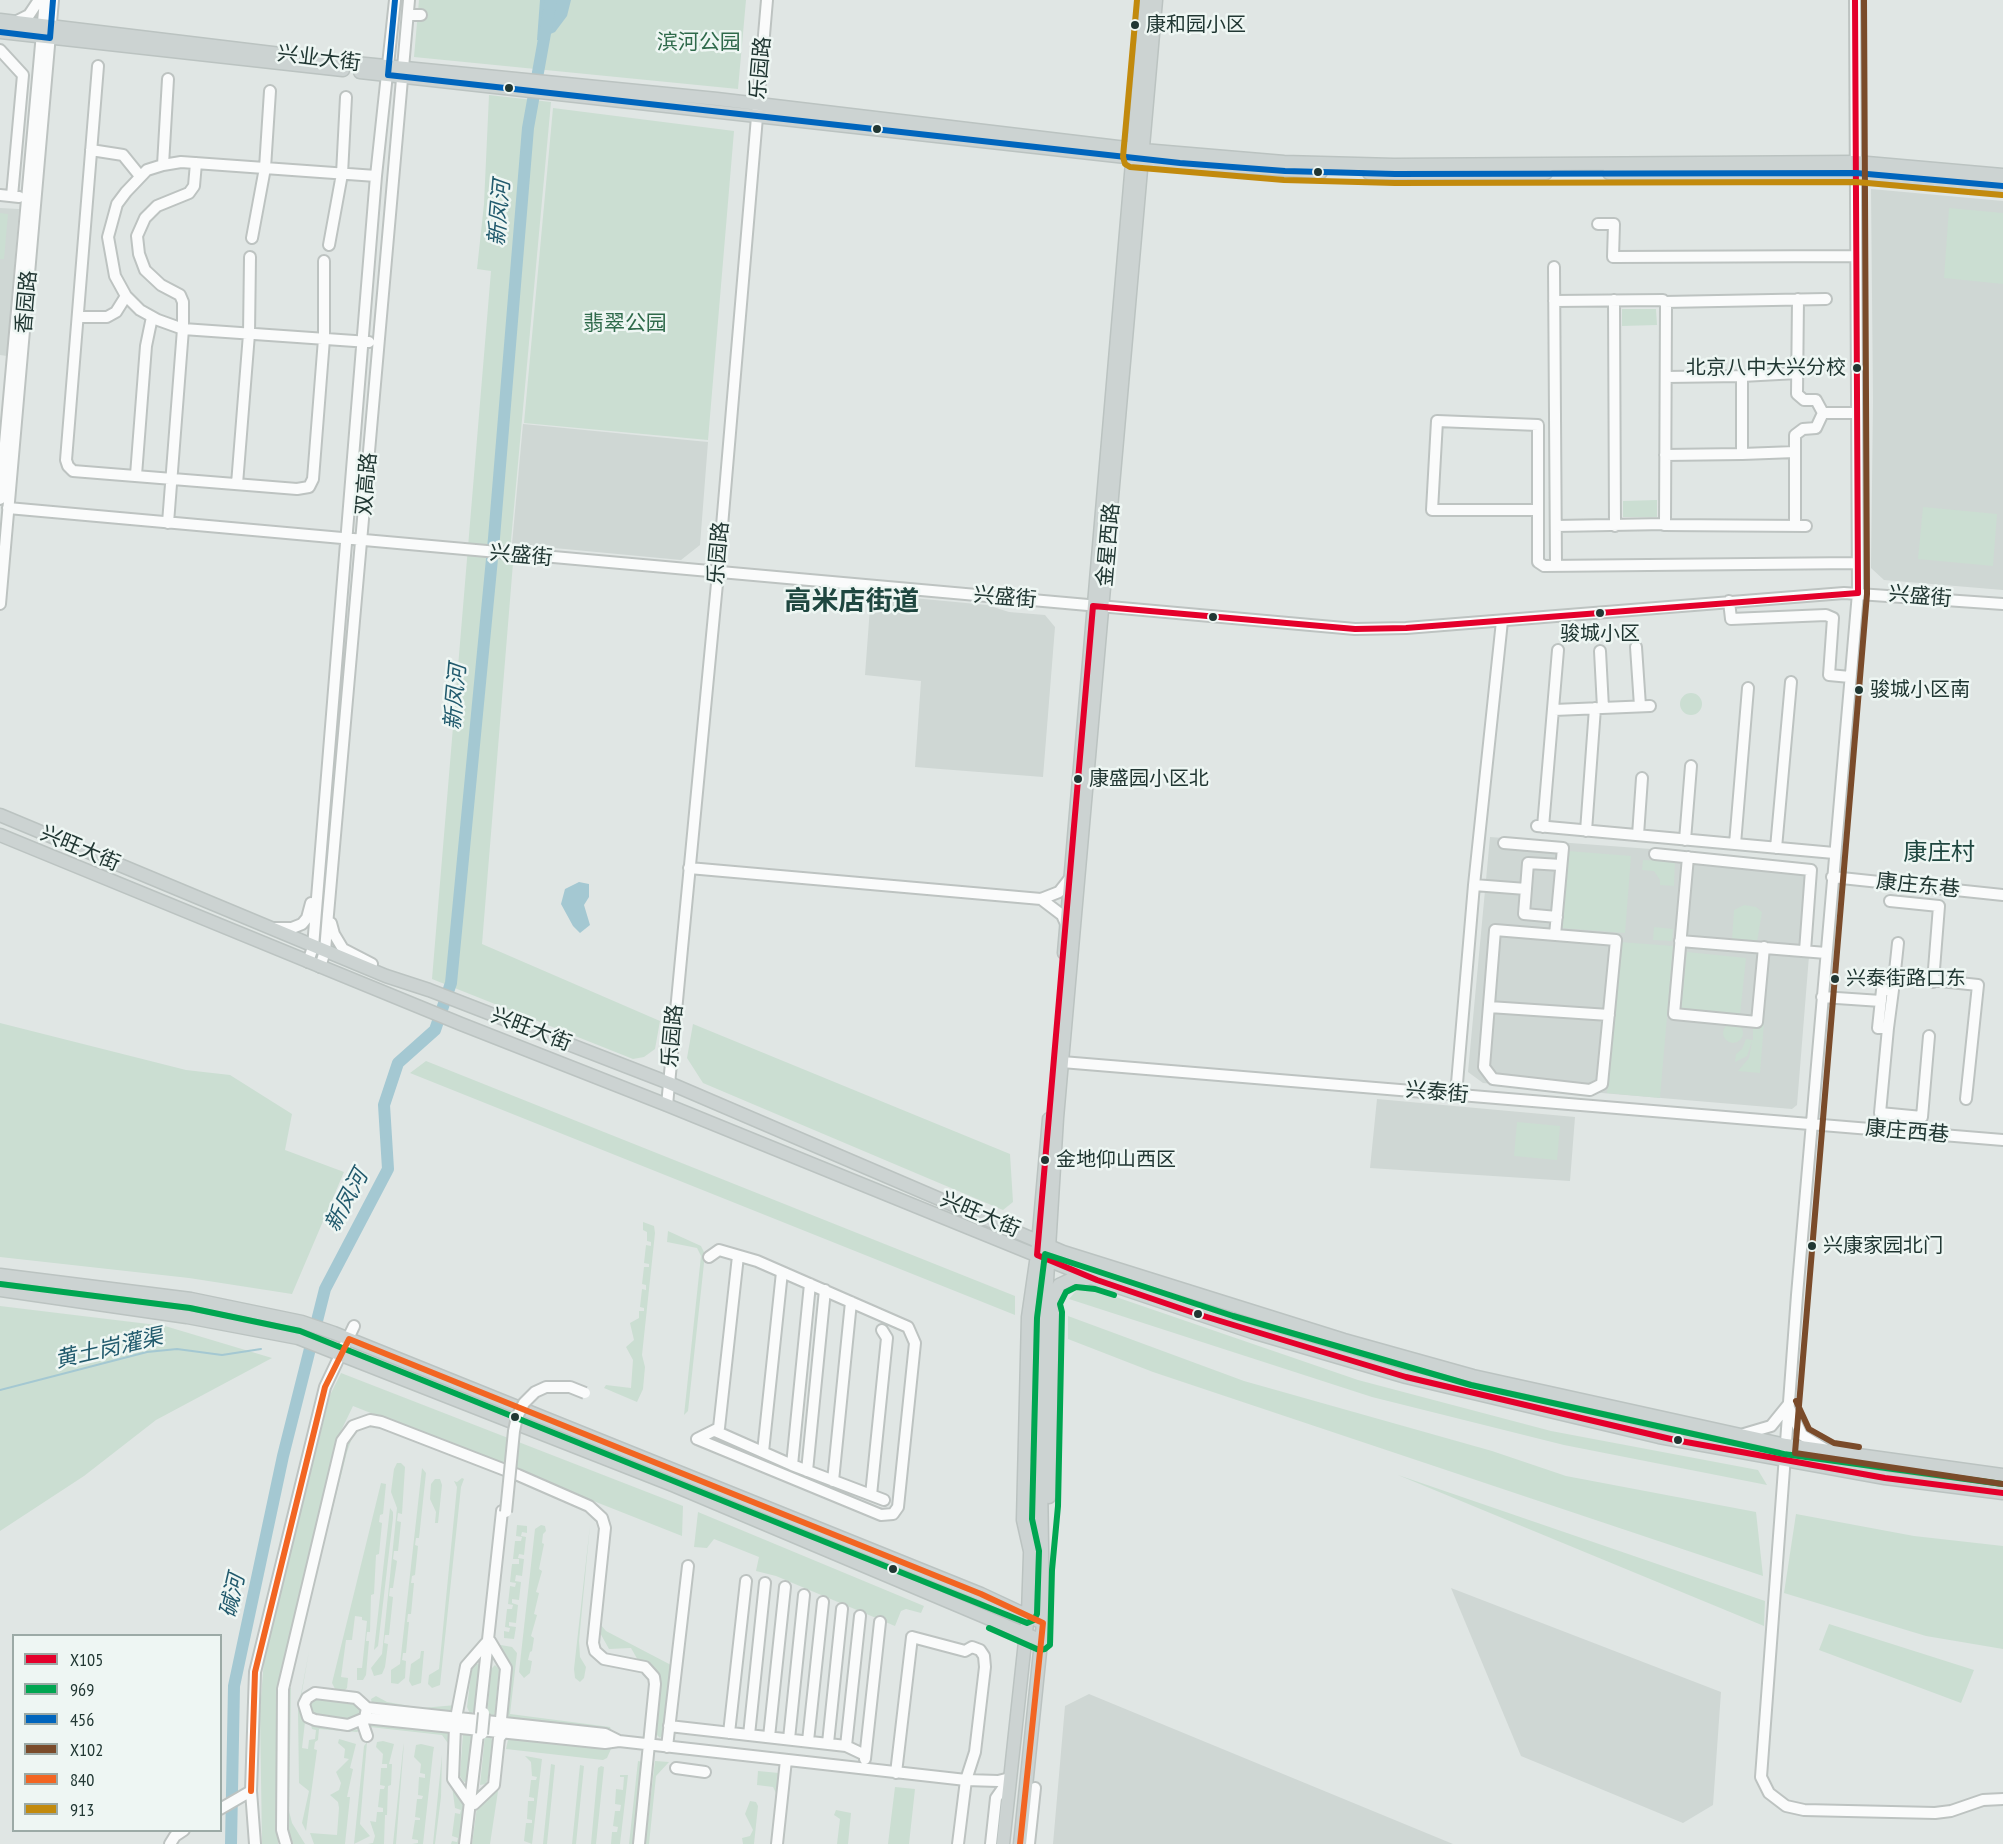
<!DOCTYPE html>
<meta charset="utf-8">
<style>
body{margin:0}
#map{position:relative;width:2003px;height:1844px;overflow:hidden;background:#e0e6e4;font-family:"PT Sans Narrow",sans-serif}
canvas{display:block}
.legend{position:absolute;left:12px;top:1634px;width:210px;height:198px;box-sizing:border-box;background:#eef6f3;border:2px solid #9caaa6;margin:0;padding:8px 10px;list-style:none;font-size:18px;color:#213733}
.legend li{display:flex;align-items:center;gap:12px;height:30px}
.legend b{width:30px;border:2px solid #9caaa6}
</style>
<div id="map">
<canvas width="2003" height="1844"></canvas>
<ul class="legend">
<li><b style="height:8px;background:#e4002b"></b>X105</li>
<li><b style="height:8px;background:#00a651"></b>969</li>
<li><b style="height:8px;background:#0065bd"></b>456</li>
<li><b style="height:8px;background:#7a4b2a"></b>X102</li>
<li><b style="height:8px;background:#f26522"></b>840</li>
<li><b style="height:8px;background:#c28a0d"></b>913</li>
</ul>
</div>
<script>
const ctx = document.querySelector('canvas').getContext('2d');
ctx.lineJoin = 'round';
function fillPath(path, color) { ctx.fillStyle = color; ctx.fill(path, 'evenodd'); }
const shape = rows => new Path2D(rows.map(r => 'M' + r).join(''));
function stroke(path, color, width, dash) { ctx.strokeStyle = color; ctx.lineWidth = width; ctx.lineCap = dash ? 'butt' : 'round'; ctx.setLineDash(dash || []); ctx.stroke(path); }
function write(font, color, halo, rows, align = 'center') {
  ctx.font = font + ' "PT Sans Narrow","Noto Sans SC",sans-serif'; ctx.lineWidth = 5; ctx.setLineDash([]); ctx.textBaseline = 'middle'; ctx.strokeStyle = halo; ctx.fillStyle = color; for (const [text, x, y, turn = 0] of rows) {
    ctx.save(); ctx.translate(x, y); ctx.rotate((+turn || 0) * Math.PI / 180); ctx.textAlign = isNaN(turn) ? turn : align; if (halo) ctx.strokeText(text, 0, 0); ctx.fillText(text, 0, 0); ctx.restore();
  }
}
const built = shape([
 [1871,189,2003,201,2003,590,1884,580,1871,568,1873,402],
 [0,208,19,209,7,356,0,355],
 [523,424,708,442,700,545,681,560,512,544],
 [871,594,987,605,1009,612,1045,615,1055,627,1043,777,915,767,921,681,865,675],
 [1490,837,1691,852,1816,869,1797,1105,1792,1109,1483,1083,1468,1072],
 [1377,1099,1575,1117,1570,1181,1370,1168],
 [1451,1588,1721,1692,1713,1805,1683,1823,1521,1756],
 [1089,1694,1453,1844,1053,1844,1065,1706]
]);
const green = shape([
 [419,0,746,0,738,89,414,57],
 [489,95,551,102,511,540,513,563,482,944,660,1021,655,1049,644,1057,633,1059,432,979,491,271,477,269,484,204],
 [553,108,734,131,708,440,524,423],
 [1949,208,2003,213,2003,284,1944,278],
 [0,213,8,214,4,259,0,259],
 [1622,309,1656,309,1657,325,1622,326],
 [1657,500,1657,517,1623,517,1623,501],
 [1923,507,1997,514,1993,566,1918,559],
 '1680 704a11 11 0 1 1 22 0a11 11 0 1 1-22 0Z',
 [1568,851,1631,856,1625,933,1562,928],
 [1643,860,1675,861,1674,886,1660,885,1660,880,1654,871,1642,870],
 [1744,905,1756,907,1762,912,1757,942,1732,940,1734,910],
 [1654,927,1673,929,1672,941,1653,940],
 [1620,942,1673,946,1660,1098,1607,1093],
 [1687,952,1746,958,1740,1015,1681,1009],
 [0,1023,186,1070,230,1075,292,1114,285,1150,344,1172,292,1294,189,1278,0,1257],
 [1764,1023,1760,1073,1738,1071,1749,1058,1752,1041,1747,1056,1735,1062,1736,1054,1742,1049,1746,1039,1753,1040,1753,1028],
 '1723 1033a10 10 0 1 1 20 0a10 10 0 1 1-20 0Z',
 [693,1024,1010,1154,1013,1202,1003,1210,703,1083,687,1058],
 [426,1061,1015,1296,1015,1315,410,1073],
 [1517,1122,1560,1126,1557,1160,1514,1156],
 [643,1222,654,1226,655,1233,642,1355,645,1367,643,1389,637,1402,604,1388,606,1385,631,1388,633,1360,626,1347,634,1340,630,1323,639,1318,639,1311,644,1311,644,1308,640,1307,642,1289,646,1290,646,1285,642,1284,644,1267,649,1267,649,1264,644,1263,646,1245,651,1246,651,1242,647,1241,647,1232,643,1230],
 [668,1231,701,1246,705,1254,688,1411,684,1415,701,1256,697,1248,667,1242],
 [1081,1285,1358,1380,1551,1431,1758,1470,1767,1485,1564,1445,1372,1397,1069,1299],
 [0,1306,165,1326,272,1358,156,1420,84,1476,0,1531],
 [1068,1316,1244,1381,1492,1451,1566,1476,1756,1512,1763,1576,1153,1372,1068,1339],
 [341,1373,683,1506,682,1536,353,1406,340,1433,279,1684,278,1844,262,1844,260,1711,264,1659,330,1395],
 [361,1427,352,1438,347,1452,289,1681,344,1451,353,1431],
 [397,1463,401,1463,405,1467,402,1514,398,1513,397,1521,401,1522,398,1551,394,1551,393,1559,397,1561,393,1588,390,1588,389,1596,393,1597,389,1635,385,1635,384,1643,388,1644,385,1667,382,1674,374,1676,371,1668,382,1654,397,1508,391,1492,394,1469],
 [422,1468,426,1473,419,1538,416,1538,415,1545,418,1546,415,1575,412,1576,411,1583,414,1583,411,1614,408,1614,407,1622,409,1622,406,1653,403,1653,402,1660,406,1661,405,1678,398,1684,391,1683,391,1670,400,1664],
 [1398,1475,1765,1601,1764,1626],
 [462,1478,464,1479,461,1487,440,1685,432,1688,428,1684,429,1675,439,1669,457,1487,454,1481,457,1482],
 [440,1479,442,1485,438,1523,435,1523,436,1512,430,1499,431,1484,435,1479],
 [381,1483,386,1484,383,1514,380,1515,379,1522,382,1523,379,1554,376,1555,374,1594,371,1595,370,1632,367,1632,366,1641,369,1641,366,1675,363,1680,357,1680,357,1668,362,1668,367,1621,362,1620,362,1617,355,1616,352,1640,346,1640,341,1677,348,1678,347,1688,344,1691,336,1691,332,1683],
 [390,1508,393,1512,393,1518,378,1646,374,1650],
 [698,1512,924,1606,921,1613,906,1609,901,1611,895,1626,776,1576,756,1571,759,1557,714,1539,707,1548,694,1547],
 [1796,1514,1914,1536,2003,1546,2003,1649,1926,1636,1784,1593],
 [517,1525,527,1526,527,1533,522,1532,521,1536,526,1537,524,1555,519,1554,518,1558,524,1559,522,1576,516,1575,515,1581,521,1582,519,1600,512,1599,512,1603,518,1605,516,1623,509,1622,509,1626,516,1627,514,1639,504,1638,504,1631,509,1632,510,1628,505,1627,507,1609,512,1609,513,1605,508,1604,510,1586,515,1587,516,1583,510,1582,512,1564,519,1564,519,1559,513,1559,515,1541,521,1541,522,1537,516,1536],
 [541,1525,545,1526,546,1531,543,1534,542,1543,544,1544,539,1569,542,1571,536,1592,539,1593,534,1614,537,1615,531,1636,534,1638,532,1651,530,1652,528,1660,532,1661,530,1673,524,1678,519,1672,535,1529],
 [590,1525,579,1641,580,1657,586,1667,584,1678,580,1682,575,1678,574,1669],
 [600,1624,606,1631,671,1665,664,1733,660,1738,655,1733,660,1677,653,1668,639,1662,631,1648,609,1649,599,1631],
 [1829,1624,1974,1670,1961,1703,1819,1650],
 [495,1644,512,1647,517,1653,510,1714,610,1727,612,1732,504,1718,510,1669],
 [309,1651,300,1703,300,1713,305,1722,302,1748,308,1749,309,1740,315,1739,316,1730,312,1729,311,1725,361,1730,357,1732,319,1729,318,1740,315,1742,314,1749,317,1750,306,1831,302,1823,309,1791,299,1783,298,1710],
 [421,1651,424,1651,421,1683,412,1686,409,1681,411,1664,420,1658],
 [475,1663,481,1665,476,1710,470,1714,467,1707,472,1666],
 [495,1665,499,1669,495,1712,494,1717,487,1717,491,1669],
 [288,1687,291,1688,289,1811,292,1823,305,1844,293,1844,287,1831],
 [376,1696,387,1702,422,1708,456,1705,456,1713,372,1705,371,1699],
 [315,1698,356,1703,360,1709,359,1716,351,1721,314,1716,308,1704],
 [370,1722,450,1729,450,1746,442,1735,370,1727,368,1724],
 [463,1733,474,1734,468,1781,464,1782,460,1776],
 [485,1735,491,1735,492,1741,488,1778,486,1784,480,1785],
 [509,1735,609,1746,611,1749,607,1758,603,1760,506,1749],
 [506,1738,490,1844,472,1844,477,1807,492,1793,502,1739],
 [339,1739,356,1744,350,1768,353,1769,347,1797,350,1797,345,1844,314,1844,310,1833,337,1835,339,1808,338,1802,330,1795,339,1790,341,1783,336,1772,349,1759,344,1758,345,1749,338,1743],
 [383,1741,394,1744,389,1764,392,1764,391,1785,388,1786,387,1815,385,1815,384,1844,368,1844,373,1843,375,1836,370,1821,376,1822,377,1812,383,1812,383,1808,378,1807,380,1789,384,1789,385,1786,380,1785,381,1768,387,1768,387,1764,382,1764,383,1754,376,1747,377,1742],
 [367,1742,360,1824,370,1836,354,1844,364,1746],
 [404,1743,396,1844,393,1844,403,1749],
 [421,1744,434,1747,433,1753,423,1844,412,1844,418,1843,418,1840,412,1839,415,1820,420,1820,420,1818,415,1817,417,1799,422,1799,423,1796,418,1795,419,1777,425,1778,425,1774,420,1773,421,1764,414,1757,416,1745],
 [442,1755,441,1797,435,1844,433,1844],
 [525,1756,542,1759,532,1844,524,1841,526,1823,532,1823,532,1820,527,1819,528,1801,534,1801,534,1798,529,1797,531,1780,536,1780,537,1777,532,1776,531,1762],
 [638,1761,643,1762,635,1844,629,1844],
 [655,1761,669,1762,656,1776,649,1844,645,1844],
 [551,1764,555,1765,547,1844,543,1844],
 [580,1765,584,1766,576,1844,572,1844],
 [601,1766,604,1767,596,1844,591,1844,598,1768],
 [758,1771,779,1773,772,1844,776,1793,773,1787,757,1785],
 [620,1775,628,1775,620,1844,611,1844,612,1832,617,1832,618,1827,613,1826,615,1811,620,1811,621,1805,615,1804,616,1789,623,1790,624,1777,620,1777],
 [452,1786,465,1802,461,1844,451,1844,452,1841,457,1842,458,1838,452,1836,455,1813,460,1814,461,1810,455,1808],
 [895,1787,915,1789,909,1844,888,1844],
 [750,1801,756,1802,758,1806,754,1844,743,1844,742,1838,750,1836,753,1830,745,1814],
 [836,1810,851,1813,848,1844,837,1844,840,1819,834,1815]
]);
const water = shape([
 [540,0,571,0,567,16,555,32,548,35,547,41,537,40],
 [579,882,589,884,589,897,584,905,590,925,580,933,573,926,561,904,565,889]
]);
const stream = shape([
 [0,1390,147,1352,177,1349,222,1355,261,1349]
]);
const river = shape([
 [231,1844,234,1686,283,1456,325,1289,388,1169,384,1105,398,1063,435,1030,451,983,494,538,528,128,551,0]
]);
const minor = shape([
 [1855,0,1858,593,1797,1295,1761,1777,1769,1793,1786,1806,1804,1810,1935,1813,1951,1811,1983,1800,2003,1799],
 [408,15,421,15],
 [15,22,29,15,39,0],
 [0,50,23,75,12,196],
 [98,66,66,460,68,466,73,471,297,489,309,487,313,479,324,339,324,261],
 [91,150,123,155,140,176],
 [163,165,168,79],
 [0,195,19,197],
 [1598,224,1614,224,1613,257,1855,256],
 [252,238,265,168,270,91],
 [329,245,342,174,346,97],
 [1554,267,1556,565],
 [1614,300,1615,526],
 [1554,301,1663,300,1666,304,1665,524,1556,526],
 [1664,302,1826,299],
 [78,317,107,317,116,312,126,296],
 [369,342,183,329,158,320,140,310,126,296,115,276,108,237,117,204,126,192,147,170,163,165,181,162,376,176],
 [1742,376,1797,373],
 [1823,413,1855,413],
 [1742,454,1795,452],
 [1665,455,1742,454,1742,376,1666,377],
 [136,475,146,346,152,317],
 [237,484,249,334,250,257],
 [0,499,45,0],
 [8,508,1355,629,1406,628,1844,593,2003,604],
 [1538,510,1432,510,1437,421,1538,425,1538,562,1544,566,1857,563],
 [168,523,183,329,183,302,180,295,161,285,145,270,139,254,137,236,145,218,157,206,189,193,194,186,196,163],
 [1664,525,1806,526],
 [1795,526,1795,435,1803,429,1816,428,1823,413,1816,400,1804,400,1797,394,1798,299],
 [1729,601,1731,619,1826,615,1833,618,1829,675,1850,677],
 [0,604,53,0],
 [1636,647,1640,706],
 [1600,651,1603,708],
 [1554,710,1650,706],
 [1537,826,1834,853],
 [1543,827,1558,650],
 [1586,831,1595,708],
 [1638,835,1642,778],
 [1685,840,1691,766],
 [1504,843,1563,848,1555,935],
 [1735,844,1748,688],
 [1776,848,1791,682],
 [1655,854,1811,870,1805,951],
 [1688,857,1674,1014,1757,1022,1764,947],
 [689,868,1041,899,1059,892,1070,878],
 [1832,877,2003,895],
 [1474,885,1526,889],
 [1041,899,1062,915,1066,924],
 [1890,901,1939,906,1933,982],
 [1557,917,1524,914,1528,863,1561,865],
 [331,923,334,934,343,949,372,964],
 [273,928,292,928,302,924,307,918,311,903],
 [1495,930,1616,940,1602,1084,1590,1090,1493,1079,1484,1067,1495,930],
 [1680,941,1826,953],
 [308,962,313,947,376,176,395,0],
 [320,967,325,951,328,914,409,0],
 [1921,979,1978,985,1966,1099],
 [1893,990,1898,943],
 [1822,997,1881,1001],
 [1489,1007,1609,1015],
 [1888,1028,1893,990,1882,990,1878,1028,1888,1028,1880,1113,1922,1117,1929,1036],
 [1062,1062,2003,1140],
 [1456,1095,1474,885,1502,621],
 [667,1105,718,573,767,0],
 [1789,1408,1802,1435,1825,1449],
 [715,1431,792,1465,884,1500],
 [1744,1434,1771,1426,1788,1405],
 [697,1439,881,1515,893,1514,898,1507,915,1343,908,1327,757,1261,719,1250,709,1257],
 [697,1439,719,1428,738,1256],
 [763,1452,782,1272],
 [792,1465,810,1284],
 [807,1471,825,1290],
 [833,1481,851,1302],
 [871,1495,887,1338,882,1330],
 [490,1641,506,1668,501,1719,505,1725],
 [315,1693,356,1698,367,1708,365,1718,348,1725,315,1720,308,1717,304,1704,307,1698,315,1693],
 [367,1708,605,1734,619,1741],
 [480,1713,502,1511],
 [365,1718,605,1743,619,1741,966,1780,998,1781,1010,1778],
 [456,1718,466,1666,486,1643],
 [362,1721,367,1736],
 [455,1726,453,1779,469,1802],
 [669,1726,846,1746,865,1755],
 [729,1733,746,1581],
 [749,1735,765,1583],
 [769,1737,785,1587],
 [789,1739,804,1595],
 [808,1741,823,1602],
 [828,1743,842,1609],
 [846,1746,860,1616],
 [667,1747,688,1566],
 [865,1759,880,1622],
 [676,1768,705,1772],
 [896,1773,912,1637,965,1651,972,1647,980,1650,984,1656,985,1667,975,1752,966,1780,958,1844],
 [474,1804,494,1785,499,1738,504,1732],
 [220,1809,251,1791],
 [170,1844,175,1836,184,1830],
 [255,1844,251,1791,255,1672,325,1387,354,1326],
 [286,1844,282,1830,283,1689,342,1441,353,1426,370,1420,381,1422,518,1475,589,1506,602,1518,605,1528,593,1643,595,1651,604,1659,645,1667,654,1677,655,1684,639,1844],
 [465,1844,478,1734],
 [777,1844,786,1760],
 [991,1844,996,1798,1010,1778],
 [1029,1844,1035,1788]
]);
const major = shape([
 [0,20,355,63,717,99,1143,150,1284,162,1394,165,1856,162,2003,175],
 [0,32,343,70],
 [360,72,1180,163,1321,172],
 [1369,173,1546,173],
 [1609,173,1856,173,2003,186],
 [0,815,386,976,429,990,669,1083,1063,1252,1344,1340,1473,1376,1786,1445,2003,1475],
 [0,835,461,1024,667,1105,1097,1280,1252,1332,1406,1377,1659,1437,1885,1478,2003,1493],
 [1064,953,1146,0],
 [0,1275,191,1299,302,1322,334,1333,981,1594,1043,1623],
 [0,1290,187,1317,298,1338,675,1486,1042,1641],
 [1048,1296,1053,1312,1049,1497],
 [1049,1308,1059,1285,1074,1278,1087,1279],
 [1030,1551,1023,1520,1028,1317,1037,1255,1049,1119],
 [1003,1844,1028,1614,1033,1466],
 [1020,1844,1043,1623,1041,1475,1044,1330,1057,1118,1156,0]
]);
const minorBridge = shape([
 [506,1512,514,1431,517,1417,524,1403,535,1392,546,1387,570,1387,585,1393],
 [482,1734,484,1713]
]);
const bus1 = shape([
 [1855,0,1858,593],
 [1858,593,1406,628,1355,629,1093,606,1037,1255,1097,1280,1197,1314,1406,1377,1675,1440,1885,1478,2003,1493]
]);
const bus2 = shape([
 [0,1284,190,1308,300,1331,1027,1623,1034,1620,1037,1614,1039,1551,1032,1519,1037,1318,1045,1254,1233,1316,1471,1385,1784,1454,2002,1484],
 [989,1628,1039,1650,1045,1649,1050,1645,1052,1570,1058,1506,1062,1312,1060,1304,1066,1292,1076,1287,1095,1289,1114,1295]
]);
const bus3 = shape([
 [395,0,388,75,1180,163,1285,171,1395,174,1856,173,2003,186],
 [0,32,50,38,53,0]
]);
const bus4 = shape([
 [1864,0,1867,594,1795,1453,2003,1484],
 [1796,1401,1809,1429,1834,1443,1859,1447]
]);
const bus5 = shape([
 [251,1791,255,1672,325,1387,349,1339,981,1594,1043,1623,1020,1844]
]);
const bus6 = shape([
 [1137,0,1123,157,1125,164,1130,167,1284,180,1395,183,1856,182,2002,195]
]);
const markers = [
 [1135,25,5,"#213733"],
 [509,88,5,"#213733"],
 [877,129,5,"#213733"],
 [1318,172,5,"#213733"],
 [1857,368,5,"#213733"],
 [1600,613,5,"#213733"],
 [1213,617,5,"#213733"],
 [1859,690,5,"#213733"],
 [1078,779,5,"#213733"],
 [1835,979,5,"#213733"],
 [1045,1160,5,"#213733"],
 [1812,1246,5,"#213733"],
 [1198,1314,5,"#213733"],
 [515,1417,5,"#213733"],
 [1678,1440,5,"#213733"],
 [893,1569,5,"#213733"]
];
const busNames = [
 ["康和园小区",1146,25],
 ["北京八中大兴分校",1846,368,"right"],
 ["骏城小区",1600,634,"center"],
 ["骏城小区南",1870,690],
 ["康盛园小区北",1089,779],
 ["兴泰街路口东",1846,979],
 ["金地仰山西区",1056,1160],
 ["兴康家园北门",1823,1246]
];
const parkNames = [
 ["滨河公园",699,43],
 ["翡翠公园",625,324]
];
const streetNames = [
 ["兴业大街",319,59,7],
 ["乐园路",761,68,-85],
 ["香园路",27,302,-85],
 ["双高路",367,484,-85],
 ["金星西路",1109,545,-85],
 ["乐园路",719,553,-85],
 ["兴盛街",521,556,5],
 ["兴盛街",1920,597,5],
 ["兴盛街",1005,598,5],
 ["兴旺大街",80,849,23],
 ["康庄东巷",1918,886,6],
 ["兴旺大街",531,1030,21],
 ["乐园路",673,1036,-85],
 ["兴泰街",1437,1093,5],
 ["康庄西巷",1907,1132,5],
 ["兴旺大街",980,1215,23]
];
const waterNames = [
 ["新凤河",500,213,-85],
 ["新凤河",456,697,-85],
 ["新凤河",347,1201,-62],
 ["黄土岗灌渠",109,1349,-13],
 ["碱河",233,1596,-77]
];
const quarterNames = [
 ["康庄村",1939,853]
];
const districtNames = [
 ["高米店街道",852,602]
];
fillPath(built, '#cfd7d4');
fillPath(green, '#cbded2');
fillPath(water, '#a4c8d2');
stroke(stream, '#a4c8d2', 2);
stroke(river, '#a4c8d2', 12);
stroke(minor, '#bdc3c1', 14);
stroke(major, '#bbc3c1', 15);
stroke(minor, '#fafbfb', 10);
stroke(major, '#ccd3d2', 12);
stroke(minorBridge, '#bdc3c1', 14, []);
stroke(minorBridge, '#fafbfb', 10);
stroke(bus1, '#e4002b', 6);
stroke(bus2, '#00a651', 6);
stroke(bus3, '#0065bd', 6);
stroke(bus4, '#7a4b2a', 6);
stroke(bus5, '#f26522', 6);
stroke(bus6, '#c28a0d', 6);
for (const [x, y, r, color] of markers) { const dot = new Path2D(); dot.arc(x, y, r, 0, 2 * Math.PI); ctx.fillStyle = color; ctx.fill(dot); stroke(dot, '#eef6f3', 2); }
write('20px', '#213733', '#eef6f3', busNames, 'left');
write('21px', '#2f6a4b', '#eef6f3', parkNames);
write('21px', '#213733', '#eef6f3', streetNames);
write('italic 22px', '#215a6d', '#eef6f3', waterNames);
write('24px', '#1f4740', '#eef6f3', quarterNames);
write('bold 27px', '#1f4740', '#eef6f3', districtNames);
</script>
